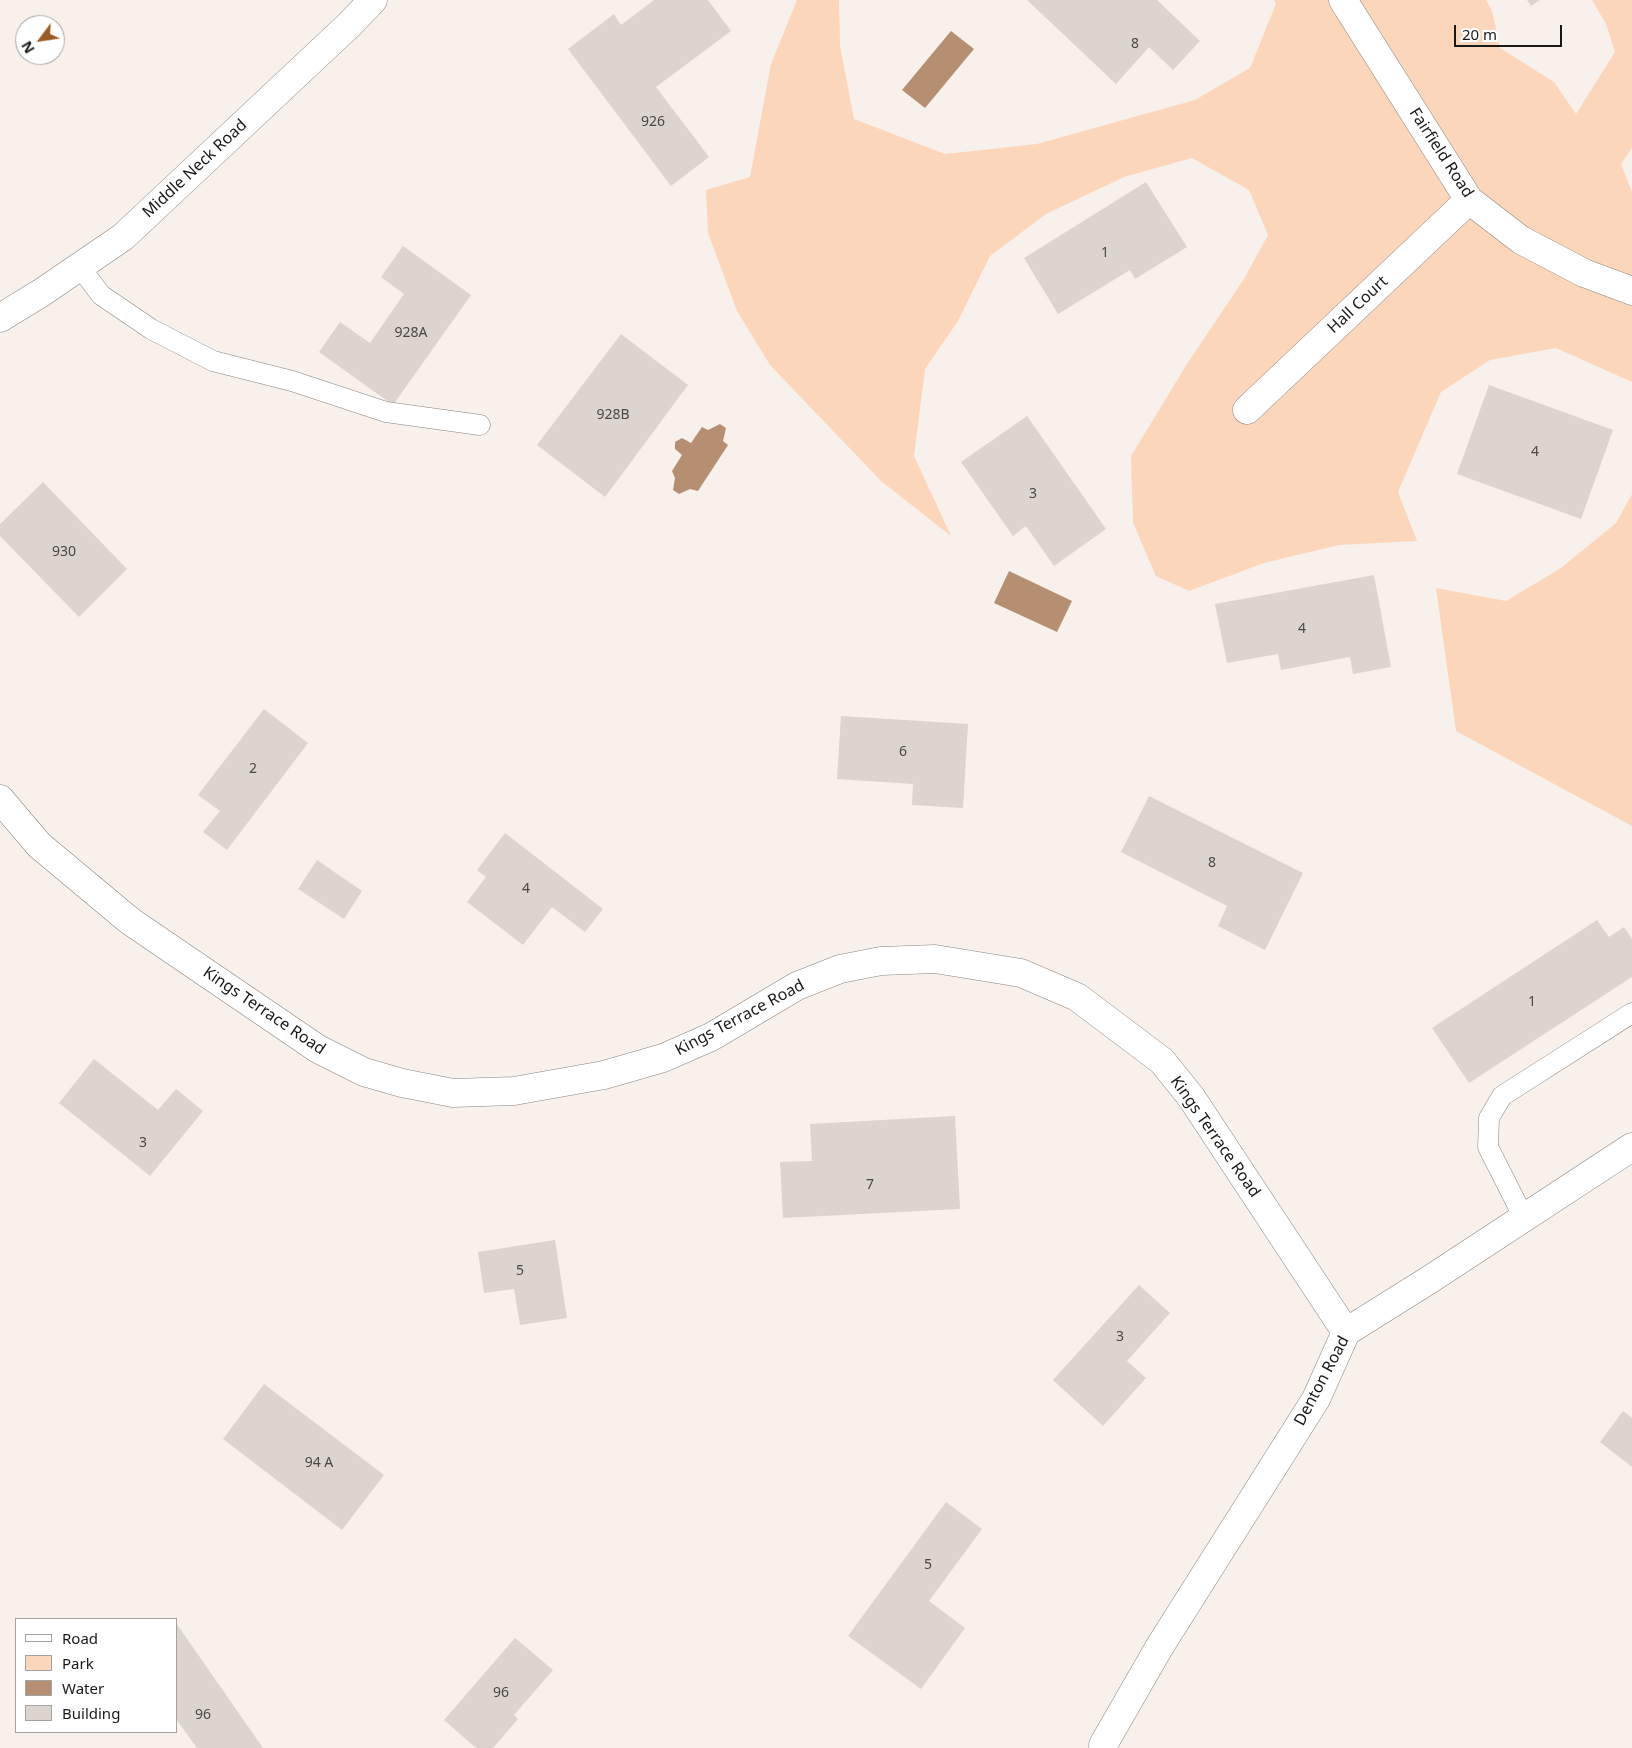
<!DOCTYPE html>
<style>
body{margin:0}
#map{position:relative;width:1632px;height:1748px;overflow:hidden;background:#f7f0eb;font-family:"Noto Sans",sans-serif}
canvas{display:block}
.legend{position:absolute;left:15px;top:1618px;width:162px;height:115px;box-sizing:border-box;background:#fff;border:1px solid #a3a3a2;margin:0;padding:6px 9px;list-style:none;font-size:15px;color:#1a1816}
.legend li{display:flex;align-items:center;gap:10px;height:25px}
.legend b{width:25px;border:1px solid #a3a3a2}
.north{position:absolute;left:15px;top:15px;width:50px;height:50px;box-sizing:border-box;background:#fff;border:1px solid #a3a3a2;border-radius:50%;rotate:239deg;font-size:14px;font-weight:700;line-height:20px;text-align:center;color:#1a1816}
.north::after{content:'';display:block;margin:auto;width:18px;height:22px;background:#9b5b24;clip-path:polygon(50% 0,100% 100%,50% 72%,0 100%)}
.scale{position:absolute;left:1454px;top:25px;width:108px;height:22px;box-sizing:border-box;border:2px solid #1a1816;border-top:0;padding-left:6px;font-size:15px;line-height:18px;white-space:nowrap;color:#1a1816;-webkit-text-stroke:4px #fff;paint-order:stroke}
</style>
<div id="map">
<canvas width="1632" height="1748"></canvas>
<ul class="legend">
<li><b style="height:6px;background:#fff"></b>Road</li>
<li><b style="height:14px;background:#fcd6ba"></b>Park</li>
<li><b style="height:14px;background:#b68f72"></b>Water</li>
<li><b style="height:14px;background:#dbd4cf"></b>Building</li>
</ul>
<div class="north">N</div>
<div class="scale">20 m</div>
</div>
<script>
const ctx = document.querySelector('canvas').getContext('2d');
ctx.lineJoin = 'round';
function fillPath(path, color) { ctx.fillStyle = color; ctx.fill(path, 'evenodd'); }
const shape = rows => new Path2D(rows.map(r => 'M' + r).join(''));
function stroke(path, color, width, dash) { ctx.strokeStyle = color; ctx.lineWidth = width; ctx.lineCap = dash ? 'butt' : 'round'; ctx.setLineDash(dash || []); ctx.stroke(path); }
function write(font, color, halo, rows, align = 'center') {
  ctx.font = font + ' "Noto Sans",sans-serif'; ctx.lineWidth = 4.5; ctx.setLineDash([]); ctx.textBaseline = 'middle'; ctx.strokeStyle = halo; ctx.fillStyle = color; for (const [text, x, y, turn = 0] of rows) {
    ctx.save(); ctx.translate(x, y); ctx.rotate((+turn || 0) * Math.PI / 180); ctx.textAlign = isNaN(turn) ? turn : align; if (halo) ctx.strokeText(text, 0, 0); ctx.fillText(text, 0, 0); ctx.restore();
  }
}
const green = shape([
 [797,0,839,0,840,46,854,119,945,154,1037,144,1195,100,1250,68,1276,4,1274,0,1486,0,1492,11,1500,48,1554,82,1576,114,1615,52,1606,24,1592,0,1632,0,1632,148,1621,164,1632,192,1632,382,1556,348,1490,360,1441,392,1398,492,1417,541,1339,545,1264,563,1189,591,1156,576,1133,523,1131,456,1187,364,1244,279,1268,235,1249,190,1192,158,1124,177,1046,214,990,256,958,321,925,369,914,456,951,536,881,481,770,365,737,311,708,233,706,190,750,177,771,64],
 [1632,494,1632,826,1456,731,1436,588,1506,601,1561,568,1616,523]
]);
const water = shape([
 [951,31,974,49,925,108,902,90],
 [720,424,726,428,723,441,728,445,698,491,690,489,679,494,673,490,675,478,672,471,682,455,675,449,675,442,682,438,691,443,702,427,708,430],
 [1009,571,1072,601,1057,632,994,603]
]);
const building = shape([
 [654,0,708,0,731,31,656,87,709,157,671,186,568,49,614,14,621,25],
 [1027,0,1157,0,1200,41,1173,70,1149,47,1116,84],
 [1527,0,1540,0,1531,6],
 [1146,182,1187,247,1135,279,1130,270,1058,314,1024,258],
 [403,246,471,295,393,405,319,352,340,322,370,343,404,294,381,277],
 [621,334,688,385,605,497,537,445],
 [1489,385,1613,430,1581,519,1457,474],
 [1027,416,1106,529,1054,566,1026,526,1013,536,961,462],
 [43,482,127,569,79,617,0,536,0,524],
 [1374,575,1391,667,1353,674,1350,657,1281,670,1278,654,1227,663,1215,604],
 [264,709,308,743,227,850,203,832,220,811,198,795],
 [841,716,968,724,963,808,912,805,913,784,837,779],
 [1149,796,1303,873,1265,950,1218,926,1227,906,1121,852],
 [505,833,603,909,585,932,552,907,523,945,467,902,486,877,477,870],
 [317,860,362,891,344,919,298,889],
 [1597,920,1609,937,1624,927,1632,939,1632,977,1469,1083,1432,1028],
 [94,1059,158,1110,176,1089,203,1111,150,1176,59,1103],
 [955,1116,960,1209,783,1218,780,1162,812,1161,810,1124],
 [555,1240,567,1318,520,1325,514,1289,484,1293,478,1252],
 [1139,1285,1170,1313,1127,1361,1146,1378,1103,1426,1053,1380],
 [264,1384,384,1475,342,1530,223,1439],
 [1623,1411,1632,1418,1632,1467,1600,1442],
 [946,1502,982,1529,929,1601,965,1628,921,1689,848,1636],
 [176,1623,263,1748,197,1748,176,1719],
 [515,1638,553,1670,514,1715,518,1719,493,1748,476,1748,444,1720]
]);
const lane = shape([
 [80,267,101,295,151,329,213,361,292,381,386,412,480,425],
 [1524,1218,1488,1147,1489,1118,1502,1096,1632,1013]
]);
const street = shape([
 [1343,0,1469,200,1521,240,1584,273,1632,291],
 [1247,410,1469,200],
 [0,799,39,845,130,921,318,1049,364,1072,402,1083,453,1093,514,1091,604,1075,663,1058,711,1037,797,986,840,969,881,961,935,959,1021,973,1077,997,1162,1061,1191,1097,1346,1332],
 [1103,1745,1160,1646,1316,1399,1346,1332,1429,1280,1632,1147]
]);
const secondary = shape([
 [0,318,41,293,123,237,349,25,373,0]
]);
const numberNames = [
 ["8",1135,44],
 ["926",653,122],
 ["1",1105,253],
 ["928A",411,333],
 ["928B",613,415],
 ["4",1535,452],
 ["3",1033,494],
 ["930",64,552],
 ["4",1302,629],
 ["6",903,752],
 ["2",253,769],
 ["8",1212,863],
 ["4",526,889],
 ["1",1532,1002],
 ["3",143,1143],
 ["7",870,1185],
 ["5",520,1271],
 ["3",1120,1337],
 ["94 A",319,1463],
 ["5",928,1565],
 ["96",501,1693],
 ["96",203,1715]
];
const streetNames = [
 ["Fairfield Road",1441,153,57],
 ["Middle Neck Road",195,169,-43],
 ["Hall Court",1358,305,-43],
 ["Kings Terrace Road",264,1011,34],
 ["Kings Terrace Road",740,1018,-28],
 ["Kings Terrace Road",1215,1137,55],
 ["Denton Road",1322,1381,-62]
];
fillPath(green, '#fcd6ba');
fillPath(water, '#b68f72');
fillPath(building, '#dbd4cf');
stroke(lane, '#89837e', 21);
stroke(street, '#89837e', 29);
stroke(secondary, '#89837e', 29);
stroke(lane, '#fff', 20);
stroke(street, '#fff', 28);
stroke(secondary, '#fff', 28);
write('14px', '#4a4744', null, numberNames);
write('16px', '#1a1816', '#fff', streetNames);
</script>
